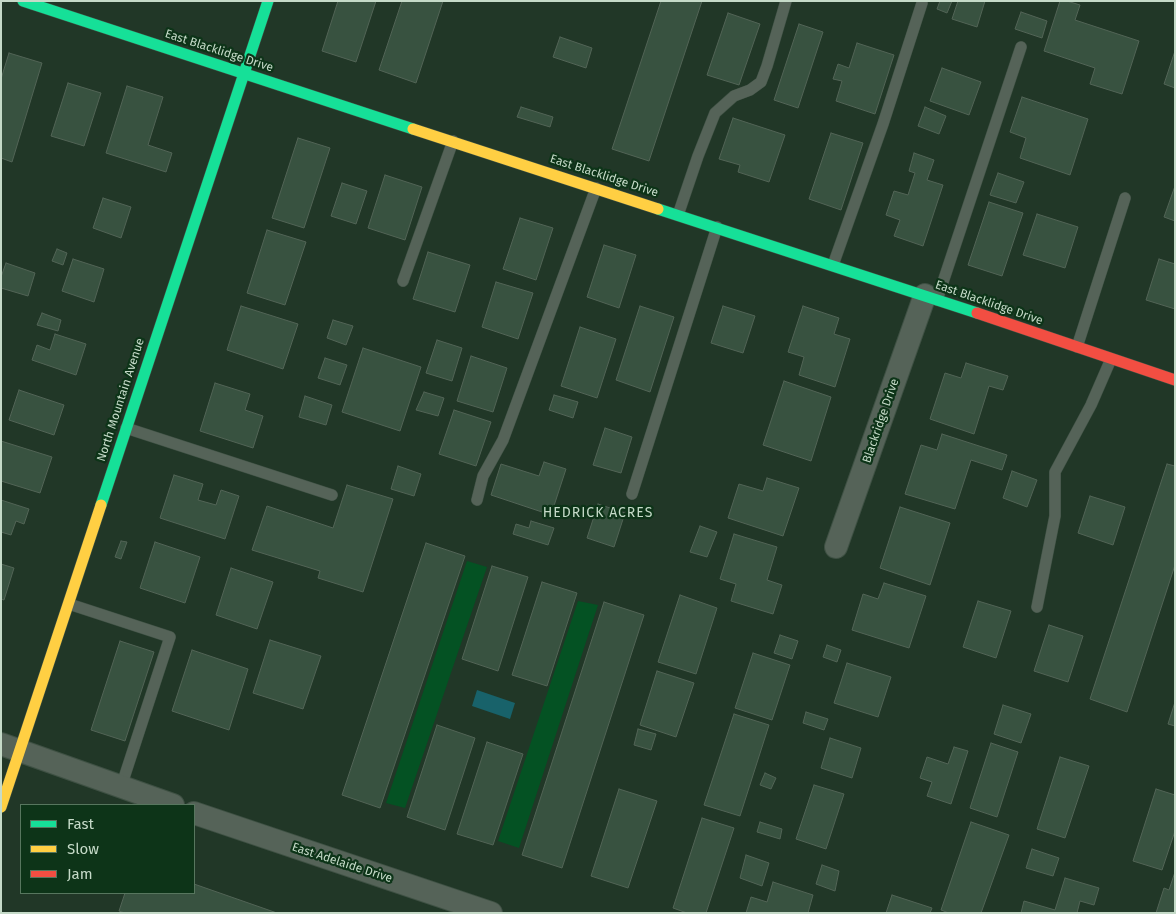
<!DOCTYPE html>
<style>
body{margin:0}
#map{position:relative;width:1176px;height:914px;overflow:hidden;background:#213727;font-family:"Fira Sans",sans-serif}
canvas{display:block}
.frame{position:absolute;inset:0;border:2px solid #c5dac8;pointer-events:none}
.legend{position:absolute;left:20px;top:804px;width:175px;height:90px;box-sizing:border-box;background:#0d3418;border:1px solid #57765e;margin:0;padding:6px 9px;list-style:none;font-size:15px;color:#c5dac8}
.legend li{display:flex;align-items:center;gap:10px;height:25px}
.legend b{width:25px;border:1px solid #57765e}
</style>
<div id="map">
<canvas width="1176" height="914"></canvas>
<div class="frame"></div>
<ul class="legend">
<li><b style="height:6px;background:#16e098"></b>Fast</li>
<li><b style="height:6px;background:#ffcf43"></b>Slow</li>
<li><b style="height:6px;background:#f24e42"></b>Jam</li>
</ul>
</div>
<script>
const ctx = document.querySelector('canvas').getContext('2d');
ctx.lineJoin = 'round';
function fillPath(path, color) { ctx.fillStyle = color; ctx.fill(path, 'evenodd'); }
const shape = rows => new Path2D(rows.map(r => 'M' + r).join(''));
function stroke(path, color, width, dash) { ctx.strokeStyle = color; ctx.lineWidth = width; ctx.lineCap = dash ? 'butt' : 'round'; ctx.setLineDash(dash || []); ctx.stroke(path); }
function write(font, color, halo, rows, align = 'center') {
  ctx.font = font + ' "Fira Sans",sans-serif'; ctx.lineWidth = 4.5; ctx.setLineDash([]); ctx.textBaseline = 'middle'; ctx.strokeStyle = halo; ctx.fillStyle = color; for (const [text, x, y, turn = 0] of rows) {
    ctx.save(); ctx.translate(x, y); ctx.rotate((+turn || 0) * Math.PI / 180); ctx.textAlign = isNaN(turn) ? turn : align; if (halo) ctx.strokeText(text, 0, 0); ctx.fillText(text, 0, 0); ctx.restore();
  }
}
const green = shape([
 [467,561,487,567,405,808,386,803],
 [578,601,598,605,519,848,498,841]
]);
const water = shape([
 [477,690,515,703,510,719,472,706]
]);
const building = shape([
 [338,1,376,1,356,62,322,51,338,1],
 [402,1,443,1,416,83,379,70,402,1],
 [661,1,702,1,649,161,612,149,661,1],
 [940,1,952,1,947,13,937,9,940,1],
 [958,1,985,1,977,27,952,19,958,1],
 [1060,1,1067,1,1080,5,1075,20,1139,41,1122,94,1090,84,1095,68,1044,51,1060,1],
 [1021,12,1047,21,1042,38,1015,29,1021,12],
 [728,13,760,24,739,85,707,75,728,13],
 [799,24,823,32,798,108,774,100,799,24],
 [560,37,592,48,586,68,553,57,560,37],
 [857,43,894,55,875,114,836,101,842,81,833,79,838,64,849,68,857,43],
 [1175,51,1175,88,1164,84,1175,51],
 [9,53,42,63,12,162,1,158,1,79,9,53],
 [942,68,981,82,969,115,930,101,942,68],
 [68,83,101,93,84,146,51,136,68,83],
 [127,86,163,97,148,145,172,153,166,172,106,153,127,86],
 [1022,97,1088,119,1070,175,1020,158,1026,138,1010,132,1022,97],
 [521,107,553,117,550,127,517,117,521,107],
 [925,107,946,116,939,134,918,126,925,107],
 [733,118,785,135,769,182,738,172,740,165,719,159,733,118],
 [831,133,863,143,841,210,809,199,831,133],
 [298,138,330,148,304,228,272,218,298,138],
 [914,153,934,160,927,180,943,185,923,246,894,236,900,220,886,215,894,191,908,195,915,173,909,171,914,153],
 [998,173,1024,182,1016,203,990,195,998,173],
 [385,175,422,187,405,240,368,228,385,175],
 [342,183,367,191,356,224,331,216,342,183],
 [1175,186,1175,221,1164,217,1175,186],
 [103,198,131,207,121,238,93,228,103,198],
 [989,202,1023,213,1002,276,968,265,989,202],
 [1037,214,1078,227,1065,268,1023,255,1037,214],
 [520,218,553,228,536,280,503,269,520,218],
 [267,230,306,242,285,305,247,293,267,230],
 [604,245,636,255,619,308,587,297,604,245],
 [57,249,67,253,63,265,52,261,57,249],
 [428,252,470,265,455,312,413,299,428,252],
 [73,259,104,269,94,302,62,291,73,259],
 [1159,259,1175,264,1175,309,1146,300,1159,259],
 [6,263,35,273,28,296,1,288,1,277,6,263],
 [496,282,533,293,518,339,482,327,496,282],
 [241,306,298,324,283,369,227,350,241,306],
 [640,306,674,317,650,392,616,380,640,306],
 [723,306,755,316,743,353,711,343,723,306],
 [803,306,839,318,834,334,850,339,835,387,799,375,804,357,788,352,803,306],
 [42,313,61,320,58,331,37,325,42,313],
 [333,320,353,326,346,345,327,338,333,320],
 [580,327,616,339,597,398,561,386,580,327],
 [55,334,86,344,76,375,32,360,37,345,50,350,55,334],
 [437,340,462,348,452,381,426,373,437,340],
 [363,348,421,367,400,431,342,412,363,348],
 [471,356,507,368,493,412,457,401,471,356],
 [325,358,347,365,340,385,318,378,325,358],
 [966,363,1008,376,1003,390,989,386,974,434,930,419,945,373,961,378,966,363],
 [784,381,831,397,811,461,763,445,784,381],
 [215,383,250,394,245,410,263,416,253,448,200,431,215,383],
 [19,390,64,405,54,435,9,420,19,390],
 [424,392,444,398,438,416,416,410,424,392],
 [554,395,578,402,573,418,549,410,554,395],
 [305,396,332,405,326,425,299,417,305,396],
 [454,410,491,422,476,466,439,454,454,410],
 [605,428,632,437,621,473,593,465,605,428],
 [942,434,1007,455,1002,470,971,460,955,509,905,494,921,445,937,450,942,434],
 [1,441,52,457,40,493,1,481,1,441],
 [544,462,566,469,551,515,491,495,501,464,539,476,544,462],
 [1167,464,1175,466,1175,565,1127,712,1090,699,1167,464],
 [398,466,421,474,414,496,391,489,398,466],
 [1012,471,1037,480,1027,507,1003,498,1012,471],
 [174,475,203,484,198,500,216,505,221,490,239,496,225,539,160,518,174,475],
 [767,478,799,488,783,536,728,518,739,484,763,491,767,478],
 [347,485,393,499,363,592,318,578,320,571,252,550,267,506,333,528,347,485],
 [1090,496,1125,507,1113,545,1078,533,1090,496],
 [1,500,29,509,24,524,16,521,11,535,1,532,1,500],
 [598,504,625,513,614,547,587,538,598,504],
 [900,507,950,523,930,585,880,568,900,507],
 [531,521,554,528,548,545,513,534,516,524,529,528,531,521],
 [700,526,717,532,707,557,690,552,700,526],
 [734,534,777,547,767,580,782,585,773,614,731,601,736,584,720,579,734,534],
 [121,541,127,542,121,559,115,557,121,541],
 [155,542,200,557,185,603,140,588,155,542],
 [426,543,465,556,380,808,342,795,426,543],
 [1,564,14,568,4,600,1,599,1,564],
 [492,566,528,577,498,671,462,659,492,566],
 [231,568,273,582,257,629,216,615,231,568],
 [542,582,577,593,547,686,512,675,542,582],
 [884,583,926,596,909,648,852,630,863,594,878,599,884,583],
 [680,595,717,608,696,674,658,662,680,595],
 [978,601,1011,611,996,658,963,647,978,601],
 [604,602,644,615,562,868,522,855,604,602],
 [1049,625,1083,636,1068,682,1034,671,1049,625],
 [780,635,798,641,792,659,774,653,780,635],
 [270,640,321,656,303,709,253,693,270,640],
 [120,641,154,652,125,741,91,730,120,641],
 [827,645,841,650,837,662,823,657,827,645],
 [192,650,248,669,229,730,172,711,192,650],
 [753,653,790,665,772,720,735,708,753,653],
 [847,663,891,677,878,717,834,703,847,663],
 [657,671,694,683,676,737,640,725,657,671],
 [1175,702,1175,726,1168,724,1175,702],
 [1003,705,1031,714,1021,743,994,734,1003,705],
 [806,712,828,719,824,730,803,723,806,712],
 [734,714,769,725,740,816,704,805,734,714],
 [437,725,475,738,445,830,407,817,437,725],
 [638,729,656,734,651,750,634,745,638,729],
 [830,738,861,748,852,778,821,768,830,738],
 [487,742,523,754,493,845,457,834,487,742],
 [991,743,1018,752,997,817,970,808,991,743],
 [954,747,968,751,951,804,927,796,932,782,920,778,927,757,948,764,954,747],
 [1060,757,1089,766,1065,838,1037,829,1060,757],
 [765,773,776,778,771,789,760,785,765,773],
 [814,785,844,794,826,849,796,839,814,785],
 [619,789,657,801,628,888,591,876,619,789],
 [1156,789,1175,795,1175,831,1162,870,1133,861,1156,789],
 [702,818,734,828,706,913,687,913,673,908,702,818],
 [760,822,782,829,780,839,757,832,760,822],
 [971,822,1009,835,981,913,949,913,941,910,971,822],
 [1032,849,1059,858,1053,876,1026,868,1032,849],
 [746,855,769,863,762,886,740,878,746,855],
 [822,865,839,871,835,891,816,884,822,865],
 [1175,872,1175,913,1156,913,1164,888,1169,890,1175,872],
 [1065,878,1099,888,1094,905,1080,901,1077,913,1021,913,1024,901,1055,910,1065,878],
 [773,882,813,895,808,913,746,913,751,897,767,902,773,882],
 [194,884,277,913,125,913,119,911,125,893,194,893,194,884],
 [892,895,932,908,930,913,886,913,892,895]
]);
const lane = shape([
 [678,215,698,156,715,113,734,96,750,90,761,82,767,66,786,1],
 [833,265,883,124,922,3],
 [403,281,453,141],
 [937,300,1021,47],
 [1077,347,1125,198],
 [126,428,332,495],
 [632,494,717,227],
 [477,500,483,476,503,440,596,188],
 [69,604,170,637,121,787],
 [1037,607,1055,516,1055,472,1091,405,1111,359]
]);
const street = shape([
 [836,547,925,295],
 [1,744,173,805],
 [194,813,491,913]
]);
const fast = shape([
 [23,1,413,129],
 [658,209,977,313],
 [101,505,268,1]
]);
const slow = shape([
 [413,129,658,209],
 [1,807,101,505]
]);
const jam = shape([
 [977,313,1175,380]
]);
const streetNames = [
 ["East Blacklidge Drive",219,51,18],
 ["East Blacklidge Drive",604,176,18],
 ["East Blacklidge Drive",989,303,19],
 ["North Mountain Avenue",121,400,-72],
 ["Blackridge Drive",881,421,-71],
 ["East Adelaide Drive",342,863,18]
];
const neighbourhoodNames = [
 ["HEDRICK ACRES",598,513]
];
fillPath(green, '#045223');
fillPath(water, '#18626a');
fillPath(building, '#385240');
stroke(building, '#526456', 1);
stroke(lane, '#3f5144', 12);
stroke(street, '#3f5144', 24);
stroke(fast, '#3f5144', 12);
stroke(slow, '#3f5144', 12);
stroke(jam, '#3f5144', 12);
stroke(lane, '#556358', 11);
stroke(street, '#556358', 22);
stroke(fast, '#16e098', 11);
stroke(slow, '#ffcf43', 11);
stroke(jam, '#f24e42', 11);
write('12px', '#c5dac8', '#0d3418', streetNames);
ctx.letterSpacing = '1px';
write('14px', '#c5dac8', '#0d3418', neighbourhoodNames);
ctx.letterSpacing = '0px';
</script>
